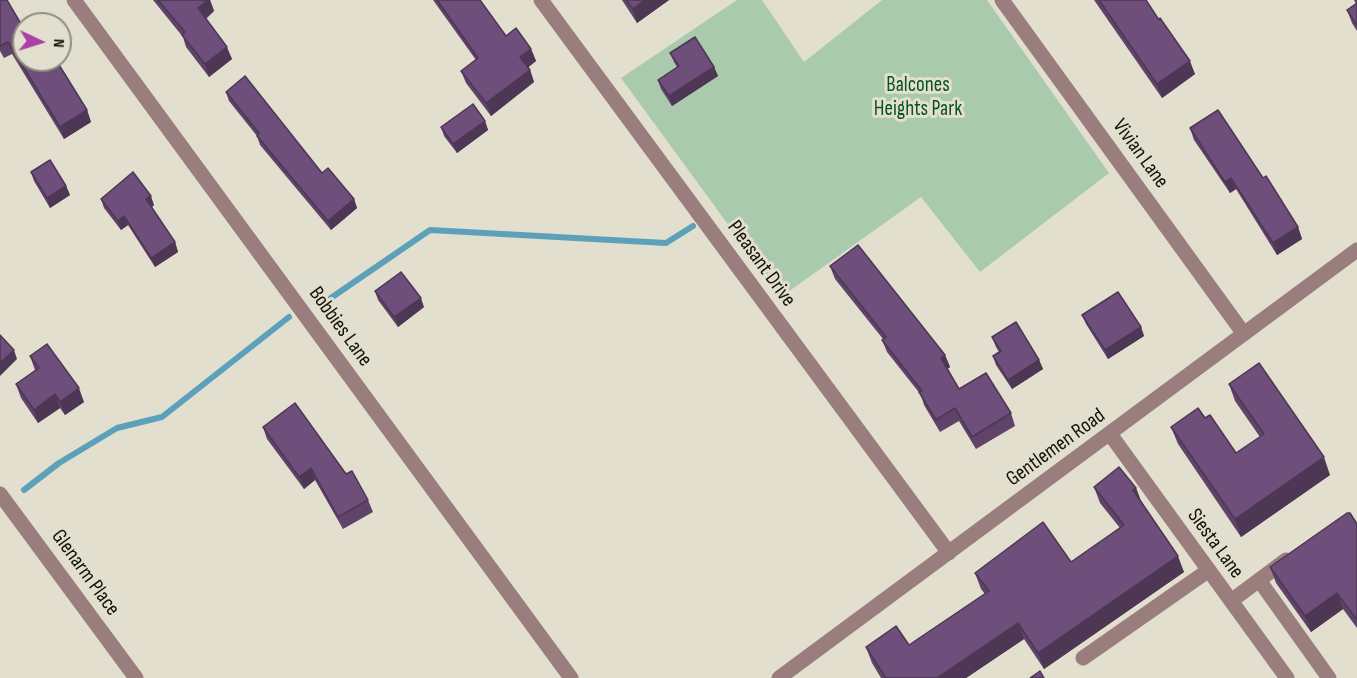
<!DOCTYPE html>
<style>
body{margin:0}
#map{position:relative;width:1357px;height:678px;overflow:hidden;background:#e2dfce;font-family:"Sofia Sans Condensed",sans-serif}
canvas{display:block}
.north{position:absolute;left:12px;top:12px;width:60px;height:60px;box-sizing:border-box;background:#e2dfce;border:2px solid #8f8d80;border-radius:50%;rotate:94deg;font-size:16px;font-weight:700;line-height:24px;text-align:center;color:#12110b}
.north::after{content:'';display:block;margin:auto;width:21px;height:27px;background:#aa41a4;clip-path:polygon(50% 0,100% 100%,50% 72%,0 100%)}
</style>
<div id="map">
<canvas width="1357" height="678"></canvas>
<div class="north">N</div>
</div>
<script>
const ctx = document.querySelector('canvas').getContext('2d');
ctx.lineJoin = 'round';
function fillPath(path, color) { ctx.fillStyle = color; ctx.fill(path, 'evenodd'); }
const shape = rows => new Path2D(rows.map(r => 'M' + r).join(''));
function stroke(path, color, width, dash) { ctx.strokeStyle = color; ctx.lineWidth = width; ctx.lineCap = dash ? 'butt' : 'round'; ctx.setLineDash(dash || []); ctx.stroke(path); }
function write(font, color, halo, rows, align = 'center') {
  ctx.font = font + ' "Sofia Sans Condensed",sans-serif'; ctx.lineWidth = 6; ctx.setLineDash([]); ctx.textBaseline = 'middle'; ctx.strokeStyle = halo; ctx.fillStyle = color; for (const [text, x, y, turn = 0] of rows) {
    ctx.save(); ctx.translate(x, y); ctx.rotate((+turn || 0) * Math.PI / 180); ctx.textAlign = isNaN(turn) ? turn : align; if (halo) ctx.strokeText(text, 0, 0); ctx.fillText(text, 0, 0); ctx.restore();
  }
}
const green = shape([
 [737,0,762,0,804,62,882,0,987,0,1109,173,980,272,921,197,781,297,621,78]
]);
const stream = shape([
 [325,302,430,230,666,243,693,226],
 [24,490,59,463,117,428,162,417,289,317]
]);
const minor = shape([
 [74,0,571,678],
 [541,0,949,553],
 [1002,0,1244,334],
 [1110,434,1287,678],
 [0,494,136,678],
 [1259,580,1329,678],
 [1231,601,1286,560],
 [1083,658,1209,570],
 [779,678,1357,250]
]);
const wall = shape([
 [0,0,24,60,87,110,91,122,64,139,12,54,4,58,0,51],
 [153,0,210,0,214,11,206,19,232,59,209,77,186,47,183,37],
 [433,0,480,0,506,36,531,49,536,61,528,67,530,70,534,82,491,116,466,83,461,71,476,60],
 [622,0,669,0,637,23],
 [1094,0,1146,0,1195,74,1162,98],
 [1354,0,1357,0,1357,31,1352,23,1347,10,1356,4],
 [670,53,714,67,718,76,672,106,661,89,658,80,677,67,674,62],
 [226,92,322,173,354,199,357,208,331,230,260,145,257,136,229,101],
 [485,121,488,130,457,153,444,136,441,127],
 [1190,128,1263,178,1298,227,1302,239,1277,255,1236,189,1230,193,1194,140],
 [31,172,66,186,70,195,50,208,34,181],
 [101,199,154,205,152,207,175,242,178,252,155,267,128,225,121,230,104,208],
 [830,266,945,355,950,367,947,369,959,389,1011,413,1015,426,976,449,959,421,940,432,924,405,921,395,887,352,882,340,883,339,835,279],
 [375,291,424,307,398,327,378,300],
 [1082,315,1141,327,1144,336,1108,359,1086,324],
 [992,337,1039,360,1043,369,1012,389,996,365,993,356,999,352,996,347],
 [30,356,84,402,65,415,60,408,38,423,21,398,16,384,35,370],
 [1229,384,1330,475,1241,537,1178,444,1171,427,1205,418,1236,453,1260,437,1235,401],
 [263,427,346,474,368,500,373,512,343,529,315,480,304,489,267,439],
 [1094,487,1136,488,1142,504,1184,572,1044,669,1024,639,966,678,881,678,872,663,866,647,909,645,985,594,981,589,975,573,1071,562,1120,528,1100,503],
 [1357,524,1357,628,1343,609,1311,632,1276,583,1270,567]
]);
const shadedWall = shape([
 [208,0,210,0,214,11,202,21,198,8],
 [645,0,669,0,637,23,633,9],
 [227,47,232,59,209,77,205,64],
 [531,49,536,61,525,70,520,57],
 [1190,61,1195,74,1162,98,1157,84],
 [714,67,718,76,672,106,669,96],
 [530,70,534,82,491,116,486,103],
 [87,110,91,122,64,139,60,127],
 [485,121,488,130,457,153,453,144],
 [1231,178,1236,189,1230,193,1225,182],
 [66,186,70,195,50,208,47,198],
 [151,196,154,205,150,208,146,199],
 [354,199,357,208,331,230,328,221],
 [124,216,128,225,121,230,118,221],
 [1298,227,1302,239,1277,255,1273,243],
 [175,242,178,252,155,267,151,258],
 [421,298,424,307,398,327,394,317],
 [1141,327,1144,336,1108,359,1105,350],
 [14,350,17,359,0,376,0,363],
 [945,355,950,367,945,371,941,358],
 [1039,360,1043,369,1012,389,1008,380],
 [79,388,84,402,65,415,60,402],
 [55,394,60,408,38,423,34,410],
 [1324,457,1330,475,1241,537,1235,519],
 [311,468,315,480,304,489,299,477],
 [1136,488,1142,504,1133,490],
 [1178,556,1184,572,1044,669,1038,653],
 [1337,593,1343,609,1311,632,1305,616],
 [1018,623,1024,639,966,678,937,678]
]);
const building = shape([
 [0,0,7,0,24,29,24,60,56,60,87,110,60,127,8,42,0,46,0,0],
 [158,0,208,0,198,8,227,47,205,64,182,35,185,32,158,0],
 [437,0,480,0,506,36,516,28,531,49,520,57,530,70,486,103,461,71,478,58,437,0],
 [626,0,645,0,633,9,626,0],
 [1099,0,1146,0,1159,20,1160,18,1190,61,1157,84,1099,0],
 [1357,3,1357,25,1347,10,1357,3],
 [695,37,714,67,669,96,658,80,679,66,670,53,695,37],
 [245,76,322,173,328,168,354,199,328,221,257,136,259,133,226,92,245,76],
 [473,104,485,121,453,144,441,127,473,104],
 [1218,110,1263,178,1266,176,1298,227,1273,243,1231,178,1225,182,1190,128,1218,110],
 [50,160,66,186,47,198,31,172,50,160],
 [133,172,151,196,146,199,175,242,151,258,124,216,118,221,101,199,133,172],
 [858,245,945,355,941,358,959,389,986,373,1011,413,972,437,955,408,936,420,919,392,922,391,882,340,886,337,830,266,858,245],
 [401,272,421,298,394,317,375,291,401,272],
 [1118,292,1141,327,1105,350,1082,315,1118,292],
 [1016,322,1039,360,1008,380,993,356,1001,351,992,337,1016,322],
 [0,335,14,350,0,363,0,335],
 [47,344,79,388,60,402,55,394,34,410,16,384,39,368,30,356,47,344],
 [1259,363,1324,457,1235,519,1171,427,1198,408,1205,418,1210,415,1236,453,1264,434,1229,384,1259,363],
 [295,403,346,474,352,471,368,500,338,517,311,468,299,477,263,427,295,403],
 [1119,467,1136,488,1133,490,1178,556,1038,653,1018,623,937,678,886,678,866,647,896,626,909,645,989,591,975,573,1043,522,1071,562,1124,525,1094,487,1119,467],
 [1347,513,1350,513,1357,524,1357,620,1337,593,1305,616,1270,567,1347,513],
 [1040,671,1044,678,1030,678,1040,671]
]);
const parkNames = [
 ["Balcones",918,86],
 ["Heights Park",918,110]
];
const streetNames = [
 ["Vivian Lane",1140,154,54],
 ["Pleasant Drive",761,264,54],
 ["Bobbies Lane",340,327,54],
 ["Gentlemen Road",1056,448,-36],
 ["Siesta Lane",1215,544,54],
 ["Glenarm Place",85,573,54]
];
fillPath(green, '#aacaad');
stroke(stream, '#5ca0ba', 6);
stroke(minor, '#9a7d7d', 15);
fillPath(wall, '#5f4369');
fillPath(shadedWall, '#4d3755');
fillPath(building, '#6e4e7a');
stroke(building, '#4d3755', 1.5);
write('21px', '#06531e', '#e2dfce', parkNames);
write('21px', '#12110b', '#e2dfce', streetNames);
</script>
